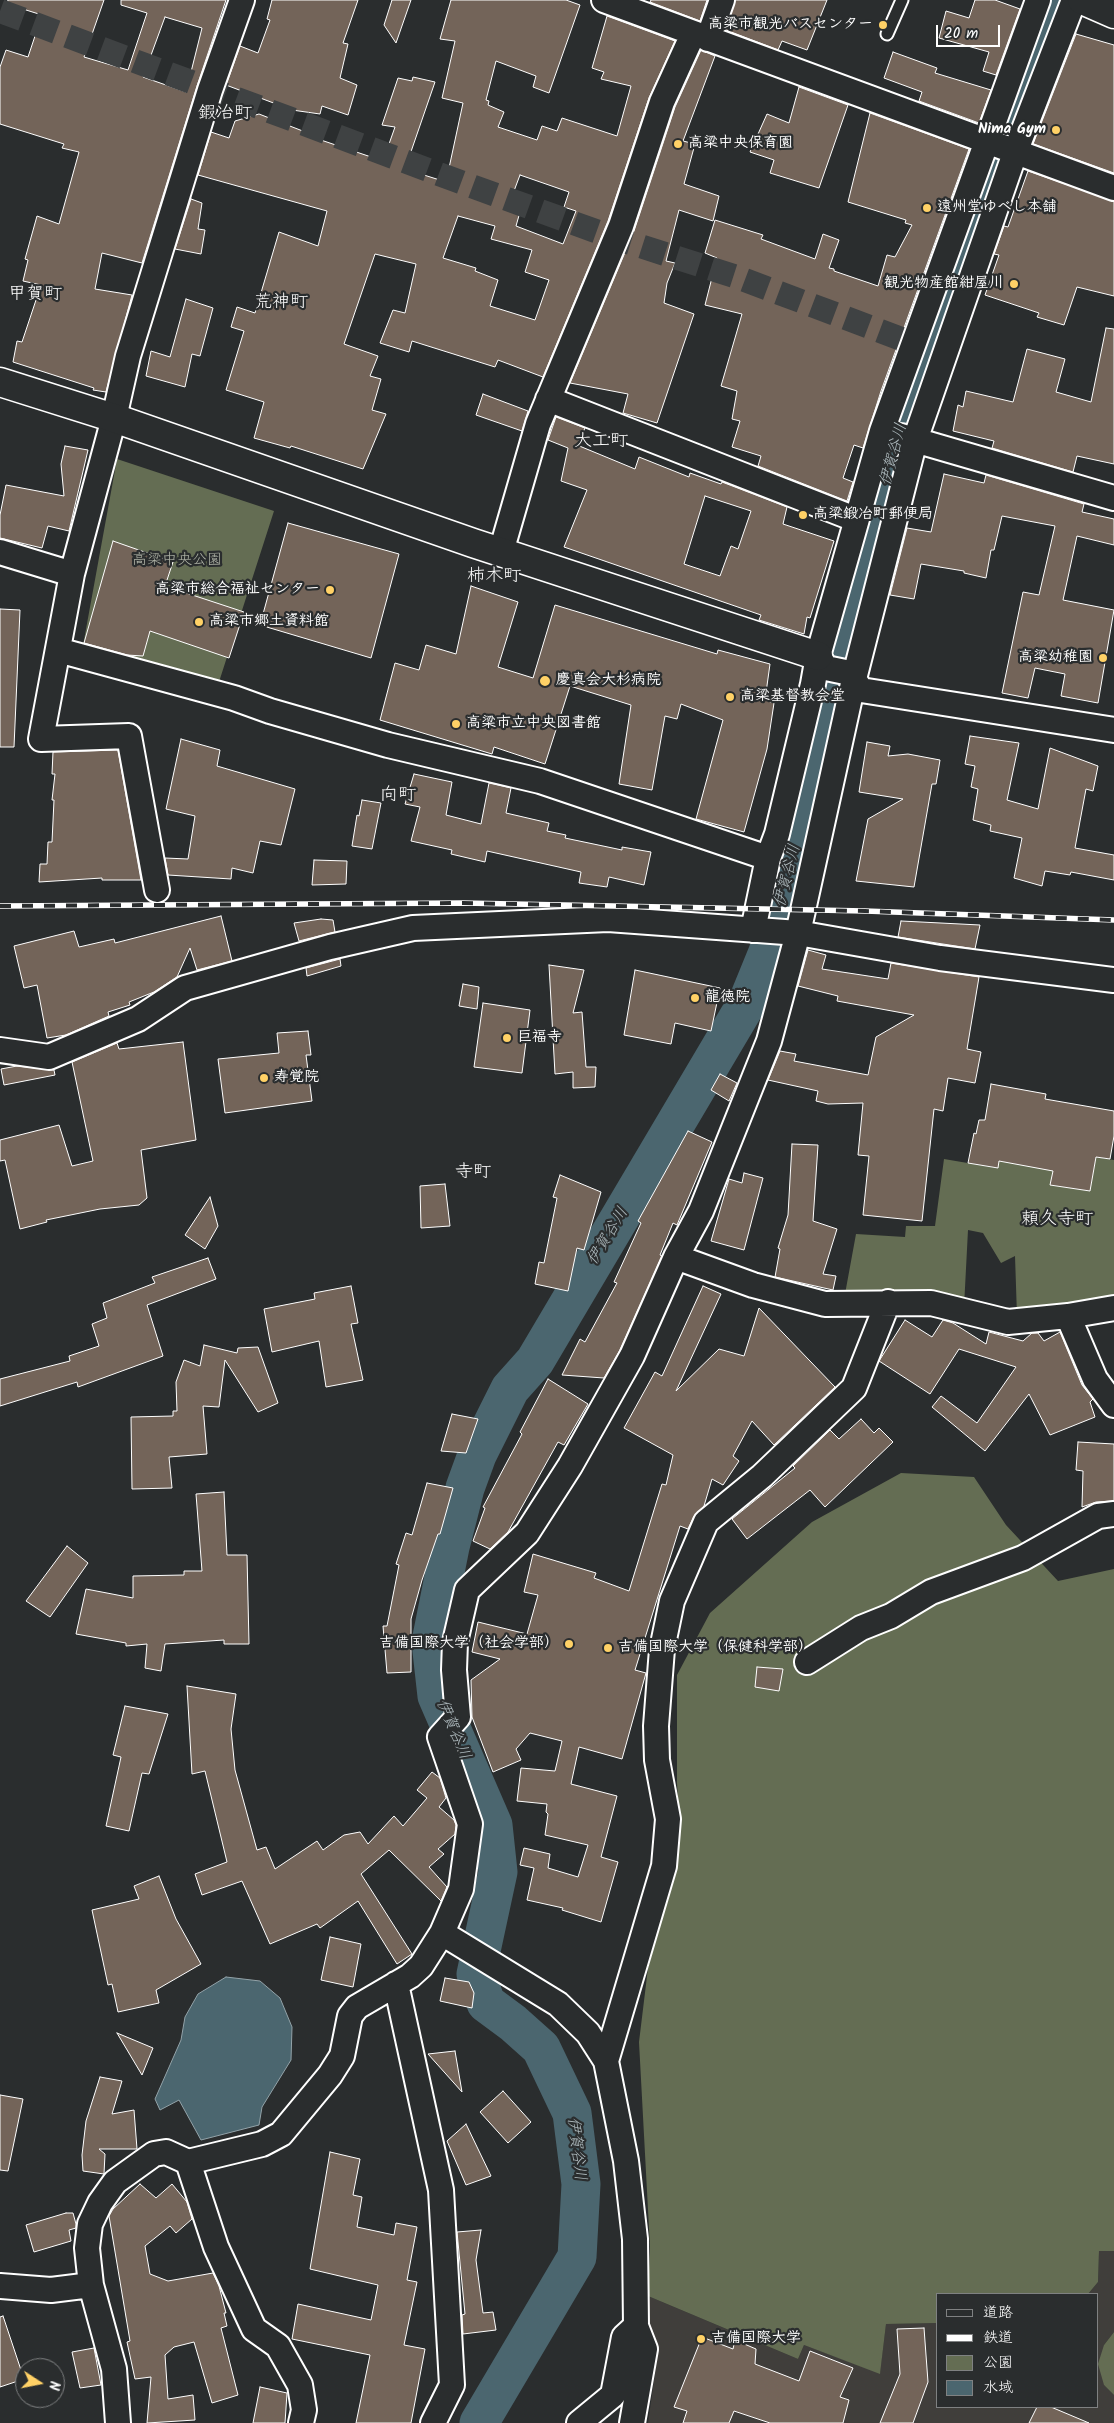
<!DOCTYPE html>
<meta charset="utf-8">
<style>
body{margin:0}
#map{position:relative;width:1114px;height:2423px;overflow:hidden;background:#2a2d2e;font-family:Kalam,"Klee One",sans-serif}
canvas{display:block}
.legend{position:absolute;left:936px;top:2293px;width:162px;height:115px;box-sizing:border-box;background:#2a2d2e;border:1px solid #7f8182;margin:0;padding:6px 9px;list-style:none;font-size:15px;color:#fff}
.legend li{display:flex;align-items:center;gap:10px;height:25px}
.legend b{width:25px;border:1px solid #7f8182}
.north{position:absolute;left:15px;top:2358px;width:50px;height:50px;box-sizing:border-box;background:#2a2d2e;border:1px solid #7f8182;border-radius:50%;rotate:101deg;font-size:14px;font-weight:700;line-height:20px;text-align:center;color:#fff}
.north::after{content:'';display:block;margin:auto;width:18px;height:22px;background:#ffd166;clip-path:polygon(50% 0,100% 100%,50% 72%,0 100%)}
.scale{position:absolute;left:936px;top:25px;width:64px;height:22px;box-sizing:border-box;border:2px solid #fff;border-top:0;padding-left:6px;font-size:15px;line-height:18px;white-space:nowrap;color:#fff;-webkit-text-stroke:4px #2a2d2e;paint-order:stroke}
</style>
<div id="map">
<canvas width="1114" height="2423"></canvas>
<ul class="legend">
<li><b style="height:6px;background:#2a2d2e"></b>道路</li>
<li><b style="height:6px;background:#fff"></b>鉄道</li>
<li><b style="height:14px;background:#646d53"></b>公園</li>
<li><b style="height:14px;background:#4b666f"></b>水域</li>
</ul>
<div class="north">N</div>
<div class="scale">20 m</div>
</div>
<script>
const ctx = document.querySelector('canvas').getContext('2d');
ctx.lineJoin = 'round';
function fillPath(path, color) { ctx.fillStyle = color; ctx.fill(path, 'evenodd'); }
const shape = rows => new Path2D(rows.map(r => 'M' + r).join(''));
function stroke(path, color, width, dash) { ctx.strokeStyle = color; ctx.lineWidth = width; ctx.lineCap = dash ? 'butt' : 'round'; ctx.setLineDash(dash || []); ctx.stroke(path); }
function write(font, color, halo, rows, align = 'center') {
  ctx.font = font + ' Kalam,"Klee One",sans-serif'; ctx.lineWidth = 4.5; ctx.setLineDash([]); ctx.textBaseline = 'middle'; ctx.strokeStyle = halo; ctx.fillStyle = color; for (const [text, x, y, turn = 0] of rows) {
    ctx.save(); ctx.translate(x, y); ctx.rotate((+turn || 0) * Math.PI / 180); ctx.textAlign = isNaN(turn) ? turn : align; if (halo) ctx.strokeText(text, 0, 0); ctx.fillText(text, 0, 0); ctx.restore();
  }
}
const built = shape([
 [1099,2251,1114,2251,1114,2332,1104,2345,1104,2385,1114,2395,1114,2423,648,2423,658,2352,646,2317,648,2296,798,2359,804,2345,880,2373,886,2324,938,2323,938,2407,1098,2407,1098,2294,1088,2294,1098,2282]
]);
const green = shape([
 [117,459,274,511,218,685,82,651],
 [1035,1125,1056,1151,1051,1185,1090,1191,1096,1157,1114,1160,1114,1300,1017,1316,1015,1256,1001,1263,983,1233,968,1230,964,1307,845,1294,856,1234,905,1237,906,1226,935,1226,944,1159,997,1168,999,1161,1028,1166],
 [901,1473,974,1477,1006,1525,1058,1581,1114,1569,1114,2251,1099,2251,1098,2282,1088,2294,938,2294,938,2323,886,2324,880,2374,804,2345,798,2359,648,2296,650,2247,639,2042,648,1968,674,1872,680,1829,677,1783,677,1675,710,1613,812,1522],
 [1114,2332,1114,2395,1104,2385,1098,2364,1104,2345]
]);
const water = shape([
 [226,1977,260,1981,280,1998,292,2027,291,2060,262,2107,259,2125,201,2140,179,2100,160,2110,155,2099,181,2040,185,2017,198,1994,226,1977]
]);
const river = shape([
 [479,2423,577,2257,581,2184,572,2113,541,2048,513,2023,486,2003,476,1974,498,1872,493,1825,437,1696,431,1642,450,1547,465,1488,477,1455,510,1389,535,1361,748,1001,768,952,784,898,829,708,907,409,1051,15]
]);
const building = shape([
 [8,0,104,0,84,57,128,70,147,13,121,5,121,0,226,0,197,86,142,263,102,253,95,289,132,295,106,392,93,390,94,388,13,362,17,341,22,342,41,285,23,281,28,260,25,259,37,216,59,224,79,152,62,148,64,144,0,124,0,67,6,50,28,57,42,15,7,4,8,0],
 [165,17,202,28,186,92,143,77,165,17],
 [272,0,358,0,343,43,348,44,340,78,357,85,348,115,322,106,320,114,292,110,226,85,240,46,258,53,270,20,267,19,272,0],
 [392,0,411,0,396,43,384,25,392,0],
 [451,0,566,0,580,5,549,93,533,87,536,76,496,61,486,100,489,101,488,105,504,112,498,127,537,140,542,126,557,131,562,118,617,136,631,86,601,79,604,72,592,68,607,16,675,41,649,98,608,221,543,377,498,360,495,367,412,341,409,352,380,343,393,310,405,313,416,264,375,254,344,344,378,356,370,376,381,379,372,410,386,414,363,469,291,446,290,448,254,438,264,402,226,390,244,331,231,327,237,307,255,313,279,232,318,246,327,211,198,175,211,132,229,138,235,121,259,114,313,135,312,137,383,161,395,127,382,125,398,78,412,81,413,77,435,82,405,169,446,182,463,103,442,98,455,41,440,39,451,0],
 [520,175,569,192,564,207,576,211,563,244,516,226,520,212,508,207,520,175],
 [458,216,495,226,491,239,532,250,525,272,549,280,535,320,490,306,498,280,475,271,476,268,443,258,458,216],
 [651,0,707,0,700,21,650,2,651,0],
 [735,0,827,0,807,50,782,41,778,50,726,30,735,0],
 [975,0,995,0,1020,9,996,75,983,71,989,52,939,38,946,11,969,18,975,0],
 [1076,34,1114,45,1114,173,1033,144,1076,34],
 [701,50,715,56,683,141,695,144,684,184,719,196,713,221,679,210,666,261,675,263,667,283,664,303,694,314,657,423,623,413,628,394,570,383,634,231,675,107,701,50],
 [893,52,937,68,935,73,991,90,979,123,919,101,922,92,884,78,893,52],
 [799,87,848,105,819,188,770,173,774,160,750,152,767,114,789,123,799,87],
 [870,113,969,149,881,391,863,448,854,445,843,478,853,482,847,501,758,466,761,456,732,447,740,421,732,419,737,391,721,386,742,314,705,305,717,258,705,253,715,220,763,235,761,239,815,259,823,234,839,240,829,268,834,269,834,271,878,286,887,255,895,257,912,225,905,223,906,220,848,202,870,113],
 [1028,171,1114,201,1114,296,1077,287,1064,325,1037,317,1039,313,985,295,999,255,994,254,1004,226,1008,227,1028,171],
 [191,199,202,203,198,229,205,230,201,254,175,249,191,199],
 [186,299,213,308,200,356,192,354,185,387,146,376,151,351,170,357,186,299],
 [1106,328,1114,329,1114,464,1077,456,1073,472,992,448,994,441,953,431,958,405,963,407,966,391,1013,402,1027,349,1065,359,1056,392,1091,402,1106,328],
 [483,394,528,411,522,431,476,415,483,394],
 [556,417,585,428,577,445,635,469,639,457,689,477,690,473,721,484,722,482,787,507,783,524,834,541,810,618,807,617,804,634,759,620,761,615,564,547,587,490,561,481,568,448,548,440,556,417],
 [705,496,751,511,738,549,731,546,720,576,684,564,705,496],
 [65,446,88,450,69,531,48,526,42,548,0,538,0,515,6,485,64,496,61,464,65,446],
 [944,474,984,483,986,475,1084,504,1082,512,1114,519,1114,545,1077,536,1063,600,1114,610,1098,703,1061,696,1065,674,1035,668,1028,698,1002,693,1023,592,1039,595,1055,526,1002,516,994,550,991,550,986,578,964,573,964,571,921,564,914,599,890,595,907,528,931,532,944,474],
 [288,523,399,554,371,658,260,625,288,523],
 [113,541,173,562,165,586,244,612,229,658,150,631,143,656,127,655,84,643,113,541],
 [471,586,518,602,498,667,533,678,555,605,717,654,718,650,770,664,765,700,774,703,767,749,744,832,696,819,723,720,681,704,677,719,665,716,652,790,619,784,631,705,570,686,545,764,494,747,492,754,380,720,395,663,419,670,426,645,456,654,471,586],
 [0,609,20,610,14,747,0,747,0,609],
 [970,736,1019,743,1007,800,1038,809,1050,748,1098,766,1093,791,1086,789,1075,848,1114,855,1114,880,1071,872,1070,875,1045,871,1042,886,1014,878,1022,838,990,831,991,825,973,820,978,789,971,787,975,766,965,764,970,736],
 [181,739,220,750,217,766,295,789,281,845,260,841,253,873,232,868,231,879,168,875,165,858,188,859,195,816,166,809,181,739],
 [867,742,890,746,888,756,908,754,940,760,936,784,932,784,914,887,856,881,868,819,903,799,859,792,867,742],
 [118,750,141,880,102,880,102,878,39,882,40,864,47,864,48,842,52,842,54,800,52,800,55,774,52,774,53,752,118,750],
 [414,774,452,782,446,815,481,824,489,783,511,788,506,813,549,823,547,831,566,835,565,838,622,850,622,847,651,852,644,885,609,877,607,887,579,883,581,872,487,851,485,862,451,854,452,850,411,841,420,807,405,804,414,774],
 [362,800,381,803,372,849,352,846,357,815,359,816,362,800],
 [314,860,347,861,346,884,312,885,314,860],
 [221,916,232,961,197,970,190,948,177,977,154,992,129,1002,130,1005,108,1012,109,1016,66,1035,47,1038,37,985,24,988,14,946,74,931,79,947,114,939,115,943,221,916],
 [321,919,333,920,335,932,299,941,294,923,321,919],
 [901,921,980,925,975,949,898,937,901,921],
 [808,950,826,955,822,969,888,979,891,963,979,977,967,1049,981,1052,975,1083,948,1078,943,1111,934,1109,922,1221,863,1215,869,1156,858,1155,863,1103,828,1104,816,1101,818,1091,768,1080,780,1051,796,1054,794,1061,868,1075,876,1037,914,1015,837,1001,838,996,798,986,808,950],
 [340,959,341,966,307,976,306,968,340,959],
 [549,965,584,970,573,1013,582,1012,586,1067,596,1067,595,1087,573,1088,573,1072,555,1074,549,965],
 [635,970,720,988,711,1031,675,1023,671,1044,624,1035,635,970],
 [463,984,479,987,477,1009,459,1006,463,984],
 [483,1003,530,1010,522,1073,474,1067,483,1003],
 [308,1031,311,1055,306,1055,312,1101,225,1113,218,1059,279,1053,277,1033,308,1031],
 [183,1042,196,1140,141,1150,147,1198,139,1205,100,1209,46,1220,47,1222,20,1229,5,1160,0,1161,0,1140,59,1125,72,1166,93,1161,72,1062,117,1043,119,1049,183,1042],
 [17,1066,54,1070,55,1075,4,1085,1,1069,17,1066],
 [720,1074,737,1083,729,1101,711,1090,720,1074],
 [991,1084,1046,1094,1045,1099,1114,1111,1114,1136,1110,1159,1096,1157,1090,1191,1050,1185,1053,1171,999,1161,998,1168,968,1163,974,1133,976,1134,979,1120,985,1120,991,1084],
 [688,1131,712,1142,677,1225,673,1223,660,1255,662,1256,620,1350,604,1378,562,1375,580,1339,585,1342,617,1283,614,1282,641,1223,638,1221,688,1131],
 [792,1144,818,1145,813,1221,837,1229,823,1274,836,1276,833,1290,775,1277,780,1249,778,1248,788,1215,792,1144],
 [744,1173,763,1178,744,1250,711,1241,729,1179,742,1183,744,1173],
 [560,1175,601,1192,584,1250,577,1248,568,1291,535,1284,539,1262,544,1263,557,1198,553,1197,560,1175],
 [445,1184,450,1226,421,1228,420,1186,445,1184],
 [210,1197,218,1226,205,1249,185,1235,210,1197],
 [208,1258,216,1279,147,1305,163,1356,78,1387,77,1382,0,1406,0,1379,70,1361,69,1356,99,1346,92,1324,107,1318,103,1303,155,1283,152,1277,208,1258],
 [351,1286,358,1323,351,1324,363,1380,326,1387,319,1341,272,1352,264,1309,315,1299,314,1293,351,1286],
 [703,1286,721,1294,676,1391,719,1349,744,1356,759,1308,835,1387,774,1445,752,1421,733,1456,739,1461,723,1485,712,1479,704,1506,694,1516,688,1529,680,1526,635,1670,646,1673,622,1759,579,1747,571,1784,617,1796,601,1857,618,1862,601,1922,562,1910,563,1908,527,1900,534,1868,520,1865,524,1848,550,1854,548,1868,578,1877,588,1845,545,1835,548,1814,546,1812,547,1804,517,1801,521,1768,555,1771,562,1741,530,1733,516,1749,521,1760,493,1772,472,1717,471,1680,500,1659,472,1652,478,1622,527,1634,538,1595,524,1592,533,1554,596,1573,594,1578,629,1591,662,1484,666,1485,673,1455,624,1428,655,1372,662,1376,703,1286],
 [905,1320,932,1337,943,1320,953,1323,986,1344,989,1332,1023,1341,1032,1333,1038,1333,1044,1341,1060,1332,1082,1385,1093,1399,1090,1402,1095,1417,1050,1435,1029,1394,985,1451,932,1407,941,1396,977,1423,1016,1367,959,1349,930,1394,879,1361,905,1320],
 [204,1345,237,1353,238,1348,258,1347,278,1403,258,1412,225,1360,219,1407,203,1406,207,1454,169,1457,172,1488,132,1489,131,1417,173,1416,173,1411,177,1411,176,1382,184,1360,200,1366,204,1345],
 [548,1379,588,1404,564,1445,558,1442,508,1532,490,1549,473,1541,485,1508,483,1507,522,1434,520,1432,548,1379],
 [452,1414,478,1419,466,1453,441,1451,452,1414],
 [861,1419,874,1433,879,1428,893,1442,825,1507,810,1490,747,1539,732,1519,795,1468,793,1466,830,1430,839,1439,861,1419],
 [1078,1442,1114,1444,1114,1501,1096,1502,1082,1507,1083,1471,1076,1470,1078,1442],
 [427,1483,453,1488,440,1534,438,1534,422,1580,411,1619,411,1672,387,1673,383,1626,387,1626,399,1565,396,1564,406,1533,412,1535,427,1483],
 [224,1492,227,1555,247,1555,249,1644,224,1644,224,1640,165,1644,161,1671,145,1668,147,1644,126,1646,126,1643,76,1634,86,1589,133,1598,133,1576,184,1575,184,1571,202,1571,196,1494,224,1492],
 [67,1546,88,1563,50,1617,26,1601,67,1546],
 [757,1667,783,1669,779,1691,755,1687,757,1667],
 [187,1686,236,1694,231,1729,235,1770,257,1850,266,1847,275,1869,317,1841,323,1850,344,1835,360,1832,368,1844,394,1816,403,1826,427,1798,417,1790,432,1772,440,1778,446,1798,439,1807,454,1820,456,1825,455,1834,438,1849,444,1854,429,1867,447,1887,441,1901,389,1850,361,1874,412,1954,397,1964,358,1901,320,1928,317,1924,270,1944,242,1881,202,1895,195,1874,227,1862,205,1771,192,1774,187,1686],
 [125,1706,168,1714,149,1774,142,1773,129,1831,106,1826,121,1757,113,1755,125,1706],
 [159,1876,176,1919,201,1964,156,1990,159,2003,118,2012,112,1984,108,1985,92,1910,139,1899,134,1886,159,1876],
 [330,1937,361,1944,353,1987,321,1980,330,1937],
 [445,1978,469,1982,474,1993,472,2008,440,2001,445,1978],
 [117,2033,153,2048,142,2075,117,2033],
 [455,2051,462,2092,428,2054,455,2051],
 [100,2077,122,2081,112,2114,134,2110,137,2149,99,2149,105,2154,104,2174,83,2171,82,2155,86,2121,100,2077],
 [503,2091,531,2122,508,2143,480,2112,503,2091],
 [0,2095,23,2099,8,2171,0,2170,0,2095],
 [466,2124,491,2176,466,2185,447,2141,466,2124],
 [330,2152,360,2159,353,2195,362,2197,357,2227,394,2235,396,2223,417,2227,407,2280,417,2282,404,2345,425,2349,411,2423,356,2423,370,2355,292,2339,298,2304,371,2320,378,2285,310,2269,330,2152],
 [140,2184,156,2198,172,2184,187,2202,192,2219,176,2233,170,2226,145,2246,150,2274,168,2281,213,2273,219,2286,226,2313,224,2313,227,2326,221,2328,238,2395,212,2403,194,2342,174,2347,165,2355,168,2399,193,2395,195,2420,147,2423,151,2377,135,2379,127,2342,130,2341,109,2216,113,2209,140,2184],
 [66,2213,73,2213,76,2224,76,2228,69,2230,71,2241,34,2252,26,2225,66,2213],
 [481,2230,476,2260,483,2313,493,2312,496,2330,463,2334,462,2315,465,2314,457,2232,481,2230],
 [3,2316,24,2379,0,2387,0,2317,3,2316],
 [924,2328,928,2382,913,2423,880,2423,900,2374,897,2329,924,2328],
 [702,2337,733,2349,735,2340,756,2349,755,2364,799,2381,810,2351,853,2368,840,2397,849,2400,843,2423,770,2423,734,2411,729,2423,683,2423,687,2411,674,2407,702,2337],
 [94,2348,101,2385,80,2388,72,2352,94,2348],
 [260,2387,287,2393,285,2423,253,2423,260,2387],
 [1037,2407,1051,2407,1089,2423,1029,2423,1037,2407]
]);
const streetTunnel = shape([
 [0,11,474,187,615,238,737,277,912,343]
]);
const lane = shape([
 [887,34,902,0]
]);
const street = shape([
 [604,0,1114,188],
 [708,39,722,0],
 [548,399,855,519],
 [901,436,1114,498],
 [0,552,72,574],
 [501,552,538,424,621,226,662,102,693,34],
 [58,650,234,698,270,711,388,745,540,781,768,858],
 [818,656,826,668,850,673,861,690,1114,730],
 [157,890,129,736,41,739,72,574,114,418,128,356,210,90,242,0],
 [753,930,768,858,777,834,813,684,818,656,882,431,1038,0],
 [0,1050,49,1057,138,1019,185,988,330,947,413,928,608,919,758,930,798,933,940,958,1114,980],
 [676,1257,753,1285,825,1304,931,1303,1008,1322,1068,1316,1114,1308],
 [1068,1316,1095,1379,1114,1405],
 [807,1662,861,1628,891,1616,931,1592,1023,1558,1098,1516,1114,1514],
 [396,1984,441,2190,452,2385,433,2423],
 [606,2061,664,1866,668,1819,657,1760,656,1726,662,1649,672,1601,706,1522,762,1476,854,1388,888,1302],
 [188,2162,216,2247,254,2329,278,2346,300,2385,304,2410,301,2423],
 [0,2286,51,2290,91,2285],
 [118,2423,114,2369,91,2285,87,2248,90,2224,100,2203,115,2182,154,2154,166,2152,188,2162,262,2144,281,2134,330,2075,342,2056,350,2016,357,2007,410,1976,421,1966,442,1933],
 [579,2423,613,2395,624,2337,636,2326],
 [632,2423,645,2349,636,2326,635,2239,626,2161,606,2061,588,2033,558,2004,442,1933,461,1889,470,1824,440,1737,458,1717,454,1670,455,1642,467,1590,527,1533,570,1466,632,1356,676,1257,701,1211,769,1041,798,933,854,679,915,440,1016,150,1074,0]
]);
const secondary = shape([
 [0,382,114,418,473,543,818,656]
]);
const highway = shape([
 [1082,0,1114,14]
]);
const rail = shape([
 [0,906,463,903,865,911,1114,920]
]);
const markers = [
 [883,25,5,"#ffd166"],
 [1056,130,5,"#ffd166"],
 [678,144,5,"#ffd166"],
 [927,208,5,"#ffd166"],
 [1014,284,5,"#ffd166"],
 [803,515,5,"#ffd166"],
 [330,590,5,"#ffd166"],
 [199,622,5,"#ffd166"],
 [1103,658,5,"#ffd166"],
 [545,681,6,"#ffd166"],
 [730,697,5,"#ffd166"],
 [456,724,5,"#ffd166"],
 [695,998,5,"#ffd166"],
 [507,1038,5,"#ffd166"],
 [264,1078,5,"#ffd166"],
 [569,1644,5,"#ffd166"],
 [608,1648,5,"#ffd166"],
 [701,2339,5,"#ffd166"]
];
const poiNames = [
 ["高梁市観光バスセンター",873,25,"right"],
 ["Nima Gym",1046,130,"right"],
 ["高梁中央保育園",688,144],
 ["遠州堂ゆべし本舗",937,208],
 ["観光物産館紺屋川",1004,284,"right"],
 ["高梁鍛冶町郵便局",813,515],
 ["高梁市総合福祉センター",320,590,"right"],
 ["高梁市郷土資料館",209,622],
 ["高梁幼稚園",1093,658,"right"],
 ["慶真会大杉病院",556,681],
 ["高梁基督教会堂",740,697],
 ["高梁市立中央図書館",466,724],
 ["龍徳院",705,998],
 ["巨福寺",517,1038],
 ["寿覚院",274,1078],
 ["吉備国際大学（社会学部）",559,1644,"right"],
 ["吉備国際大学（保健科学部）",618,1648],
 ["吉備国際大学",711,2339]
];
const parkNames = [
 ["高梁中央公園",177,561]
];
const waterNames = [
 ["伊賀谷川",895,455,-75],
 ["伊賀谷川",789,876,-76],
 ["伊賀谷川",609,1237,-59],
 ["伊賀谷川",452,1730,67],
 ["伊賀谷川",575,2149,83]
];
const quarterNames = [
 ["鍜冶町",225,115],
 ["甲賀町",35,296],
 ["荒神町",281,304],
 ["大工町",601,443],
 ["柿木町",494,578],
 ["向町",398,797],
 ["寺町",473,1174],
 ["頼久寺町",1057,1221]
];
fillPath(built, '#403e3b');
fillPath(green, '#646d53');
fillPath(water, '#4b666f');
stroke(water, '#93a3a9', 1);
stroke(river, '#4b666f', 39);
fillPath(building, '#736459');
stroke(building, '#fff', 1);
stroke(streetTunnel, '#3f4243', 24, [24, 12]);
stroke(lane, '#fff', 15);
stroke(street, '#fff', 28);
stroke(secondary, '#fff', 31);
stroke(highway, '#fff', 31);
stroke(lane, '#2a2d2e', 11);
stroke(street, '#2a2d2e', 24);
stroke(secondary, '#2a2d2e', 28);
stroke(highway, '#2a2d2e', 28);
stroke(rail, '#fff', 5.5);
stroke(rail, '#2a2d2e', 4, [11]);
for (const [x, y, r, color] of markers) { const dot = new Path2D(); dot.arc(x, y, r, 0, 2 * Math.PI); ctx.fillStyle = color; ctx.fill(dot); stroke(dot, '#2a2d2e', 2); }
write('bold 15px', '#fff', '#2a2d2e', poiNames, 'left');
write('15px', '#b2b6a9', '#2a2d2e', parkNames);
write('italic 16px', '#aebabe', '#2a2d2e', waterNames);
write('18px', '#fff', '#2a2d2e', quarterNames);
</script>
